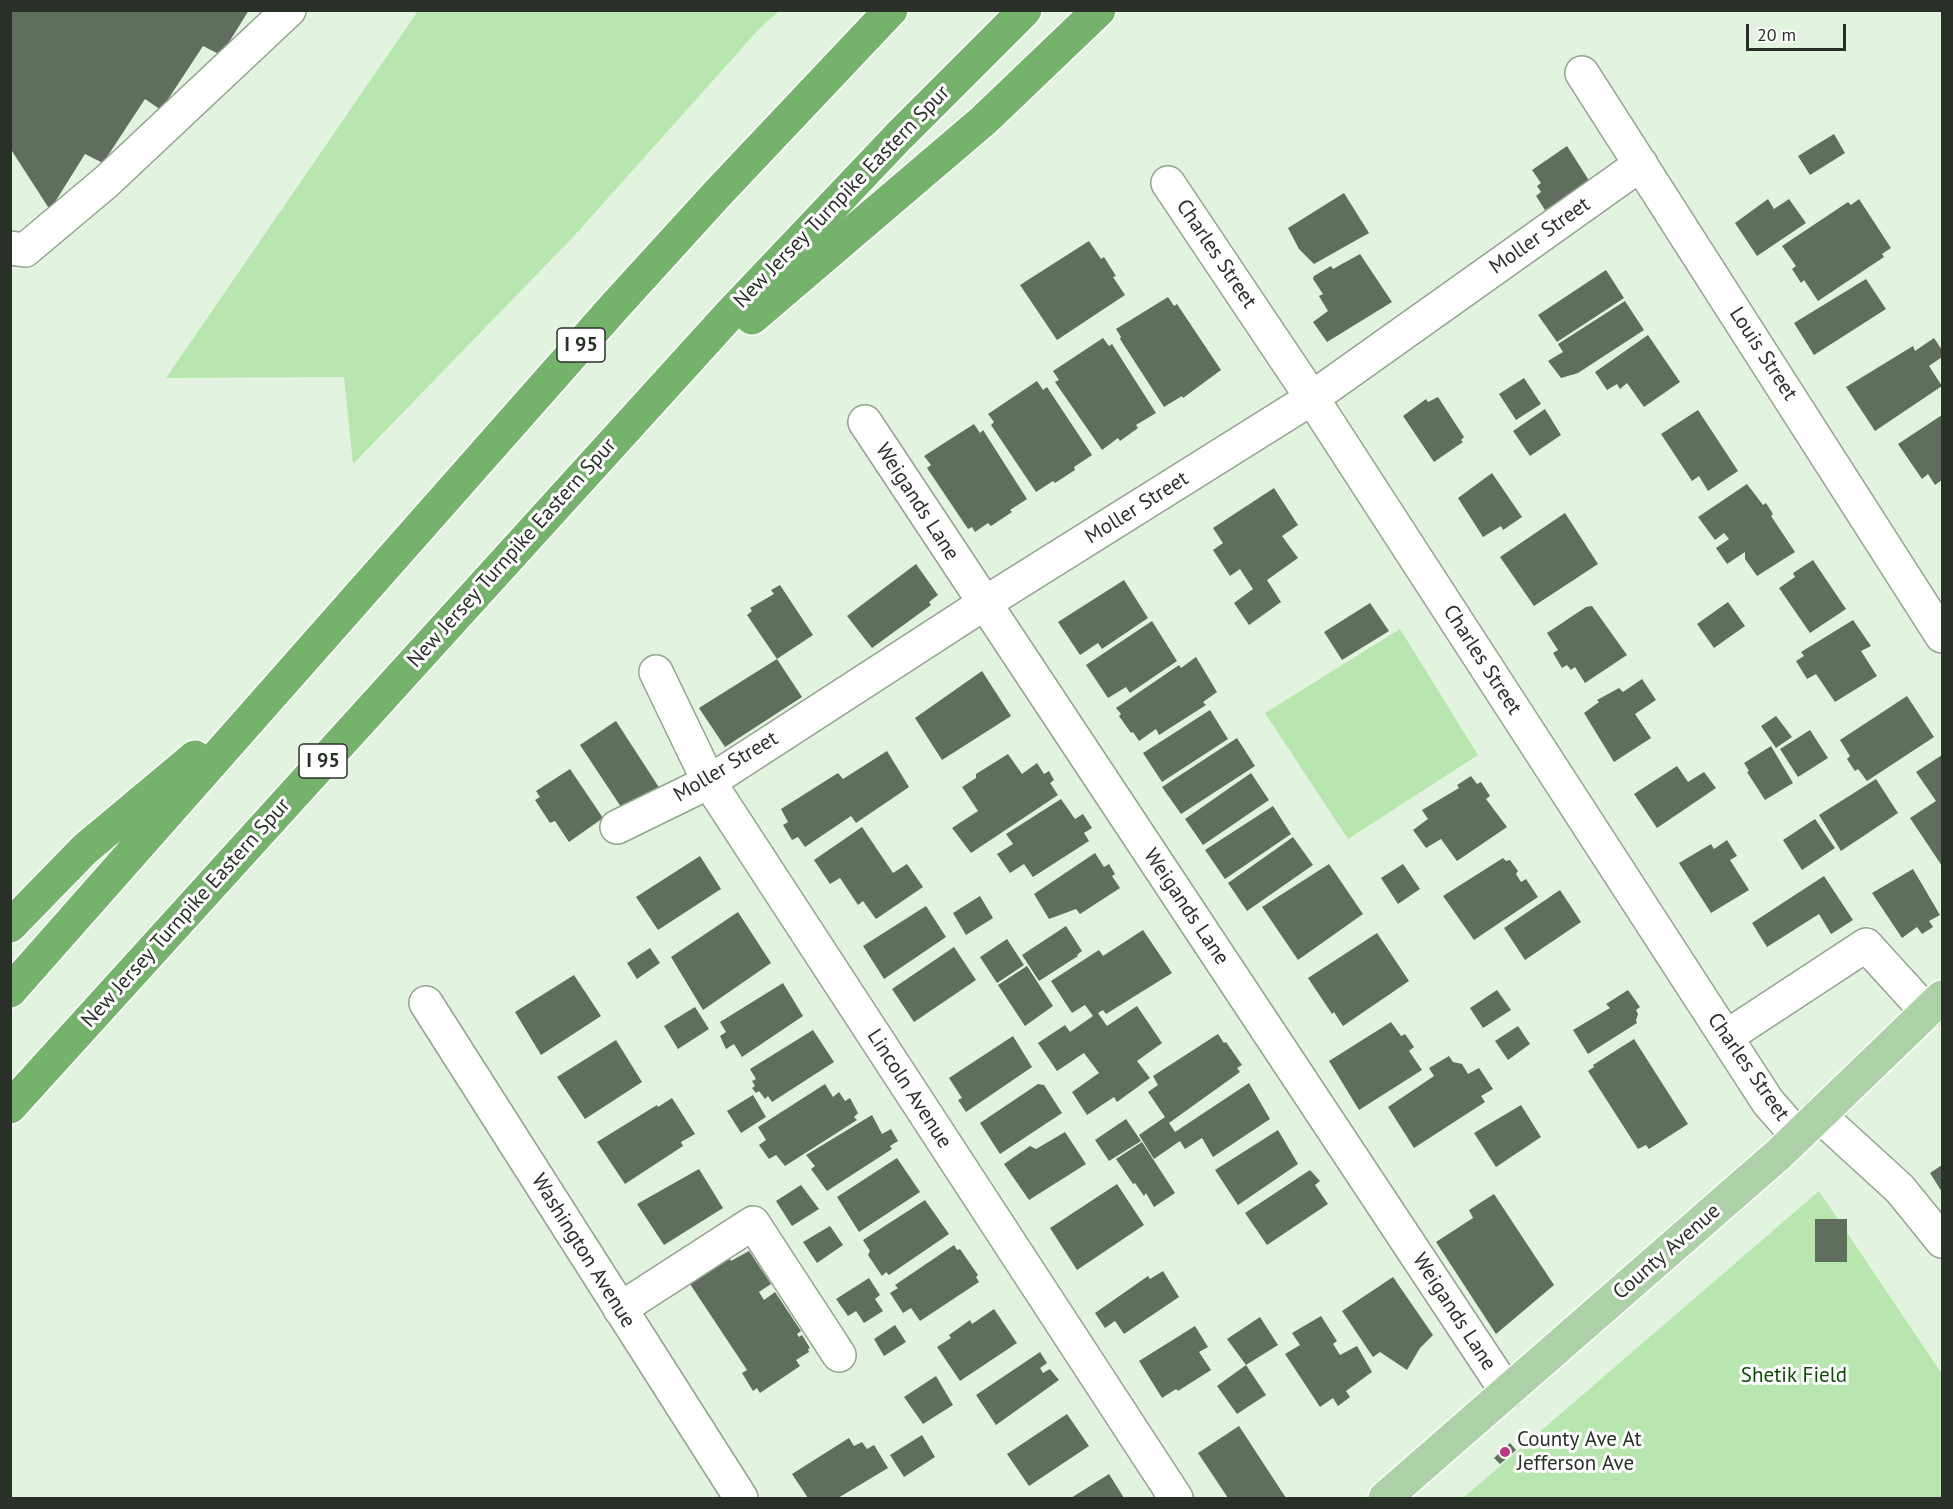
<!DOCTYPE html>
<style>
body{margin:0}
#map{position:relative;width:1953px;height:1509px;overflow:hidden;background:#e2f4df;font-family:"PT Sans",sans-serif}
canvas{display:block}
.frame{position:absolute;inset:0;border:12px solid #293028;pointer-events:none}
.scale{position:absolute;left:1746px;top:24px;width:100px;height:27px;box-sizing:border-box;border:3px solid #293028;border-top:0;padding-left:8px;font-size:18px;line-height:21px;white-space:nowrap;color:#293028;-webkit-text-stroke:4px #fff;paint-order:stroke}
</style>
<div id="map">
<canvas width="1953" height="1509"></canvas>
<div class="frame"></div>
<div class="scale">20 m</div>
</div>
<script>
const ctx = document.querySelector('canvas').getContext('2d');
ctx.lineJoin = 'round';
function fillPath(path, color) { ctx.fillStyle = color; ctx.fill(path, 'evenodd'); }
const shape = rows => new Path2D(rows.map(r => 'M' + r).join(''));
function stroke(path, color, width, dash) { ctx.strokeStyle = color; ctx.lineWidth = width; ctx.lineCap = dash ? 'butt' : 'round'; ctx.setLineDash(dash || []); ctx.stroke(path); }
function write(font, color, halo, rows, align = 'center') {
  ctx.font = font + ' "PT Sans",sans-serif'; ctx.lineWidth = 6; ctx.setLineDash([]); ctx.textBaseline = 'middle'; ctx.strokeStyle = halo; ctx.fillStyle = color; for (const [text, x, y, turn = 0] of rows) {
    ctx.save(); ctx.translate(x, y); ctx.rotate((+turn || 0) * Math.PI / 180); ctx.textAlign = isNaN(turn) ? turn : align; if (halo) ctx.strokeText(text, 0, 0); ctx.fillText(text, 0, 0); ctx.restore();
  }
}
const green = shape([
 [418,11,779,11,759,29,574,236,353,464,344,377,166,378],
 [1400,629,1478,755,1348,839,1265,713],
 [1819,1191,1942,1374,1942,1498,1463,1498]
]);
const building = shape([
 [10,10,249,10,221,55,203,46,161,110,145,99,103,163,85,154,50,210,10,148],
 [1834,134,1845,153,1810,175,1798,156],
 [1567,146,1590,182,1545,210,1536,196,1541,192,1537,186,1541,183,1532,170],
 [1344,193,1369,233,1314,264,1299,249,1288,228],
 [1768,199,1774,209,1789,199,1806,223,1757,256,1735,223],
 [1859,199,1891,248,1882,254,1884,257,1818,301,1804,280,1801,283,1792,269,1796,266,1782,246,1848,202,1851,205],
 [1089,241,1101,259,1104,257,1116,276,1113,277,1125,295,1057,340,1020,285],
 [1360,254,1392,302,1327,342,1313,322,1328,311,1319,296,1323,294,1313,279,1314,276,1331,266,1333,269],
 [1606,270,1624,298,1557,342,1538,315],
 [1866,279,1886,309,1814,355,1794,323],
 [1168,297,1174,306,1177,304,1221,370,1183,398,1182,396,1164,407,1120,339,1121,337,1116,329],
 [1625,301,1644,330,1578,373,1561,378,1548,361,1563,352,1558,344],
 [1648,335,1680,382,1644,407,1627,383,1620,389,1617,384,1607,390,1595,372],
 [1103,338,1109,346,1112,344,1156,413,1136,425,1138,428,1120,441,1118,438,1102,450,1055,382,1059,380,1053,371],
 [1934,338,1942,350,1942,357,1929,366,1942,386,1875,431,1846,387,1913,346,1915,351],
 [1524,378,1541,404,1516,420,1499,394],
 [1037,381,1043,390,1047,387,1092,455,1074,467,1075,470,1055,483,1053,481,1036,492,991,425,994,422,988,414],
 [1438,397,1464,437,1461,440,1463,442,1434,462,1403,416,1426,399,1428,402],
 [1545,409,1561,435,1530,456,1513,431],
 [1698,410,1738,471,1708,491,1699,476,1692,481,1661,434],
 [1942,415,1942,480,1935,485,1928,474,1922,479,1898,444],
 [974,424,980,433,983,430,1027,499,1010,510,1012,512,991,526,988,523,975,532,972,527,968,529,927,468,931,465,924,456],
 [1492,473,1522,517,1503,530,1501,526,1483,537,1458,498],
 [1747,484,1763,505,1766,503,1773,514,1771,516,1795,552,1757,576,1745,559,1745,552,1727,564,1716,548,1729,539,1724,533,1715,540,1698,517],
 [1274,488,1298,525,1282,536,1298,558,1267,580,1281,602,1249,625,1234,603,1253,589,1240,569,1230,576,1213,550,1223,543,1213,528],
 [1565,513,1598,564,1534,606,1500,557],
 [1813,560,1846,609,1810,633,1779,588,1795,577,1793,573],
 [916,564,938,595,929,602,931,605,872,648,847,616],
 [1124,580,1148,618,1102,649,1098,643,1080,655,1058,622],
 [780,585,813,635,777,659,747,615,752,611,750,608,774,594,771,590],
 [1728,602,1745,626,1714,648,1697,624],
 [1370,603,1389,631,1342,660,1324,632],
 [1592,606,1627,655,1585,683,1575,667,1571,670,1567,665,1562,668,1553,653,1558,650,1547,633,1586,607],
 [1853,620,1871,646,1861,651,1877,676,1835,702,1816,674,1807,679,1796,661,1804,656,1801,652],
 [1152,621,1177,661,1130,693,1126,687,1108,698,1086,665],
 [1196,657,1217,692,1203,702,1206,705,1159,735,1156,729,1139,741,1133,732,1131,733,1119,716,1121,714,1116,708,1179,665,1181,668],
 [777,659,802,697,725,747,699,708],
 [982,671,1011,716,942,760,915,718],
 [1642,679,1656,700,1635,714,1651,738,1614,762,1584,713,1599,702,1597,700,1619,688,1623,692],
 [1907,696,1934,737,1867,781,1858,769,1855,771,1847,759,1850,756,1840,740],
 [1210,710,1228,739,1162,782,1143,753],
 [1776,716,1792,737,1776,748,1761,726],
 [616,721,660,789,625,813,580,745],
 [1810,730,1828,758,1798,777,1780,749],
 [1237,738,1255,766,1181,814,1162,787],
 [1771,746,1793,783,1765,800,1747,772,1749,771,1744,763],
 [887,751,909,787,856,823,851,816,805,847,798,837,792,840,783,825,788,822,781,809,838,773,843,779],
 [1008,754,1022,774,1037,763,1044,774,1049,771,1054,780,1050,783,1058,795,971,853,952,828,978,811,962,787,976,778,976,774],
 [1942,755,1942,866,1910,818,1936,801,1916,772],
 [1677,766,1688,782,1704,772,1716,788,1657,828,1634,794],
 [570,769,603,818,569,842,555,821,550,823,535,800,540,797,536,791],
 [1251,773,1269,800,1203,845,1185,819],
 [1471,776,1477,784,1481,782,1490,796,1486,799,1507,827,1457,861,1441,839,1426,848,1413,830,1428,819,1422,810,1459,788,1457,785],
 [1876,779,1898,813,1841,851,1819,815],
 [1061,799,1075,819,1083,814,1092,828,1084,833,1089,841,1033,877,1024,864,1010,873,997,854,1013,844,1006,834],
 [1273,806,1291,834,1225,879,1205,850],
 [1815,819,1835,848,1802,870,1783,840],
 [862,827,893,873,907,864,923,887,876,919,863,901,858,905,840,878,830,884,814,860],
 [1293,837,1313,865,1247,911,1228,883],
 [1727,840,1737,856,1730,860,1749,890,1711,913,1679,863,1711,844,1714,849],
 [1095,853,1104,867,1109,864,1115,874,1112,876,1120,888,1080,914,1076,909,1049,919,1034,894],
 [700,856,721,889,658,930,636,897],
 [1503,858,1506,861,1510,860,1518,871,1516,874,1521,882,1526,879,1538,897,1474,940,1443,896],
 [1329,864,1363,914,1298,960,1262,907],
 [1403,864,1420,889,1398,904,1381,878],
 [1913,869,1940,915,1929,921,1933,927,1922,934,1917,927,1902,938,1872,893],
 [1824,876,1853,920,1831,934,1819,914,1767,947,1752,923],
 [1560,890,1581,922,1525,960,1504,928],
 [980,896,993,918,966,935,953,913],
 [926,906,946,937,884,979,863,946],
 [738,912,771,963,703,1010,671,957],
 [1066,926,1082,951,1077,955,1078,956,1039,981,1022,955],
 [1143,930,1172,973,1106,1014,1103,1010,1098,1013,1107,1026,1137,1006,1162,1043,1137,1061,1150,1078,1117,1102,1114,1097,1087,1115,1072,1092,1099,1073,1084,1053,1057,1071,1038,1043,1065,1025,1070,1032,1093,1016,1085,1005,1072,1013,1051,981,1099,950,1103,956],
 [1377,933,1409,981,1343,1026,1334,1012,1332,1014,1308,978],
 [1007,939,1024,965,997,983,980,957],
 [954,947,976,980,914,1022,892,989],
 [650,948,660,963,637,979,627,963],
 [1027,966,1053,1006,1025,1026,998,985],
 [574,975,601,1016,541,1055,515,1012],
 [783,983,803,1016,742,1057,734,1044,726,1049,720,1036,726,1032,720,1022],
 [1497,990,1511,1010,1483,1028,1470,1008],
 [1628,990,1640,1007,1636,1010,1638,1014,1636,1020,1637,1023,1588,1054,1573,1030,1610,1008,1606,1004],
 [695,1007,709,1029,678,1049,664,1026],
 [1391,1022,1401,1036,1405,1034,1414,1047,1409,1051,1422,1070,1359,1110,1329,1061],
 [1518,1026,1530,1044,1508,1060,1495,1041],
 [813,1030,834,1062,772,1102,768,1096,765,1099,759,1091,756,1093,752,1088,755,1086,752,1081,756,1079,750,1069],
 [1218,1034,1224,1043,1226,1042,1242,1065,1237,1068,1240,1072,1169,1123,1175,1132,1249,1083,1270,1119,1213,1157,1202,1138,1185,1149,1180,1141,1154,1159,1139,1135,1165,1117,1148,1092,1158,1085,1153,1076],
 [1013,1036,1032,1067,966,1112,958,1100,962,1098,949,1078],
 [1634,1039,1688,1124,1649,1149,1646,1145,1638,1149,1588,1071,1594,1067,1593,1065],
 [616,1040,642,1082,585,1119,557,1077],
 [1449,1056,1453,1062,1462,1064,1468,1074,1479,1068,1493,1089,1481,1096,1485,1102,1414,1148,1388,1107,1434,1076,1429,1068],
 [825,1084,833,1097,839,1092,845,1101,850,1098,858,1113,854,1117,857,1120,785,1166,776,1155,769,1159,759,1145,766,1140,758,1127],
 [1038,1084,1044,1085,1062,1113,1000,1154,980,1123],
 [753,1095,766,1117,741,1133,727,1111],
 [672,1098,695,1134,681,1142,683,1146,625,1184,597,1142,657,1105,658,1107],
 [1521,1105,1541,1137,1496,1167,1474,1133],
 [872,1115,882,1134,891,1129,898,1141,890,1146,892,1149,827,1191,811,1169,815,1166,806,1155],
 [1126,1119,1141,1141,1109,1161,1095,1140],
 [1278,1130,1298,1164,1238,1205,1215,1170],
 [1065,1132,1086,1164,1029,1200,1004,1164,1030,1146,1036,1149],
 [1142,1142,1175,1193,1154,1207,1146,1193,1144,1196,1135,1183,1133,1184,1116,1159],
 [897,1158,920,1192,859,1232,837,1197],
 [1942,1165,1942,1192,1930,1173],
 [699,1169,723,1208,664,1245,637,1204],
 [1310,1170,1320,1181,1315,1185,1328,1204,1267,1245,1245,1213],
 [1117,1184,1144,1225,1077,1270,1050,1228],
 [801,1185,819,1209,792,1226,776,1201],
 [1494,1194,1554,1285,1496,1334,1436,1242,1473,1218,1469,1210],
 [925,1200,949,1234,889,1275,886,1272,882,1276,868,1255,870,1251,863,1240],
 [1815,1219,1847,1219,1847,1262,1815,1262],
 [830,1226,843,1245,817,1263,803,1242],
 [954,1245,957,1250,960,1249,978,1275,976,1277,979,1282,920,1321,911,1308,903,1313,890,1293,898,1288,895,1285],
 [749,1251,771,1284,759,1292,764,1300,775,1292,801,1331,797,1334,799,1337,802,1335,810,1348,808,1349,809,1352,796,1360,800,1366,760,1393,757,1388,753,1391,742,1373,747,1370,688,1281,728,1255,731,1261],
 [1163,1271,1179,1297,1124,1334,1115,1321,1105,1328,1095,1313,1148,1276,1150,1279],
 [1393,1277,1433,1335,1420,1348,1407,1370,1380,1352,1373,1357,1342,1311],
 [869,1278,880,1295,875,1299,883,1311,864,1323,856,1311,848,1316,836,1299],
 [994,1309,1017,1343,960,1381,937,1347,951,1338,949,1335,970,1320,972,1324],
 [1321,1316,1337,1341,1333,1344,1340,1355,1357,1346,1372,1372,1346,1391,1350,1397,1338,1406,1333,1398,1320,1407,1285,1354,1300,1345,1292,1333],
 [1260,1317,1278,1345,1246,1365,1227,1339],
 [895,1325,906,1342,884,1356,874,1339],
 [1195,1326,1208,1347,1199,1352,1211,1370,1178,1391,1176,1389,1162,1398,1139,1361],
 [1040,1352,1047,1363,1040,1368,1043,1373,1050,1369,1059,1380,996,1425,976,1395],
 [1246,1365,1266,1395,1237,1414,1217,1386],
 [936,1376,953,1405,923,1424,904,1397],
 [1067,1414,1089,1446,1029,1486,1007,1454],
 [1239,1426,1286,1498,1228,1498,1198,1453],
 [922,1435,935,1457,904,1477,890,1455],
 [849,1438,854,1446,862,1442,867,1449,874,1445,888,1468,838,1498,808,1498,792,1474],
 [1510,1443,1516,1450,1500,1464,1494,1458],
 [1109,1474,1124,1498,1071,1498]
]);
const minor = shape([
 [1582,73,1942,636],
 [1168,183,1312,398,1768,1102,1797,1135],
 [10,248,25,250,106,182,289,10],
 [865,422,1507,1392],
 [656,672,709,782,1176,1498],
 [617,827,709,782,985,603,1312,398,1641,164],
 [426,1003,741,1498],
 [1726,1037,1866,945,1927,1012],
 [1819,1115,1900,1189,1942,1241],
 [620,1309,753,1223,839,1355]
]);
const major = shape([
 [1385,1498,1779,1154,1942,997]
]);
const highway = shape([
 [752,318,984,120,1099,10],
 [10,926,85,849,195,757],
 [10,991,615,306,718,193,891,10],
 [10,1107,730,314,899,136,1025,10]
]);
const markers = [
 [1505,1452,6,"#bc3980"]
];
const shields = [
 [581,345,48],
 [323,761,48]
];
const shieldNames = [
 ["I 95",581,345],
 ["I 95",323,761]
];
const streetNames = [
 ["New Jersey Turnpike Eastern Spur",842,197,-46],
 ["Moller Street",1540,236,-35],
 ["Charles Street",1216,254,56],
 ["Louis Street",1763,354,57],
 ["Weigands Lane",917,502,57],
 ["Moller Street",1137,508,-32],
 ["New Jersey Turnpike Eastern Spur",512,553,-48],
 ["Charles Street",1482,660,57],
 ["Moller Street",726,767,-31],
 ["Weigands Lane",1186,907,56],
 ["New Jersey Turnpike Eastern Spur",186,913,-48],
 ["Charles Street",1748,1067,55],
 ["Lincoln Avenue",909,1089,57],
 ["Washington Avenue",583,1251,58],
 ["County Avenue",1667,1252,-41],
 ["Weigands Lane",1454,1312,57]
];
const parkNames = [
 ["Shetik Field",1794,1376]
];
const poiNames = [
 ["County Ave At",1517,1440],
 ["Jefferson Ave",1517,1464]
];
fillPath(green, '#b7e7af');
fillPath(building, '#606f5d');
stroke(minor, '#93a390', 36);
stroke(major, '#fff', 36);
stroke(highway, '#fff', 36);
stroke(minor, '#fff', 33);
stroke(major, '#acd1a6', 33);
stroke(highway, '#75b26b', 33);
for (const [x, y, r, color] of markers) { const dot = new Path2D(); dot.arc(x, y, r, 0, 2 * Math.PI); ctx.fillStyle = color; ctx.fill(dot); stroke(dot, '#fff', 2); }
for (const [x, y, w] of shields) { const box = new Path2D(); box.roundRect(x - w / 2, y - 17, w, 34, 4.5); ctx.fillStyle = '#fff'; ctx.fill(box); stroke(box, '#293028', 1.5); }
write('bold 20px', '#293028', null, shieldNames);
write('21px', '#293028', '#fff', streetNames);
write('21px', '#0a4c00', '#fff', parkNames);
write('21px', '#293028', '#fff', poiNames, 'left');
</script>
